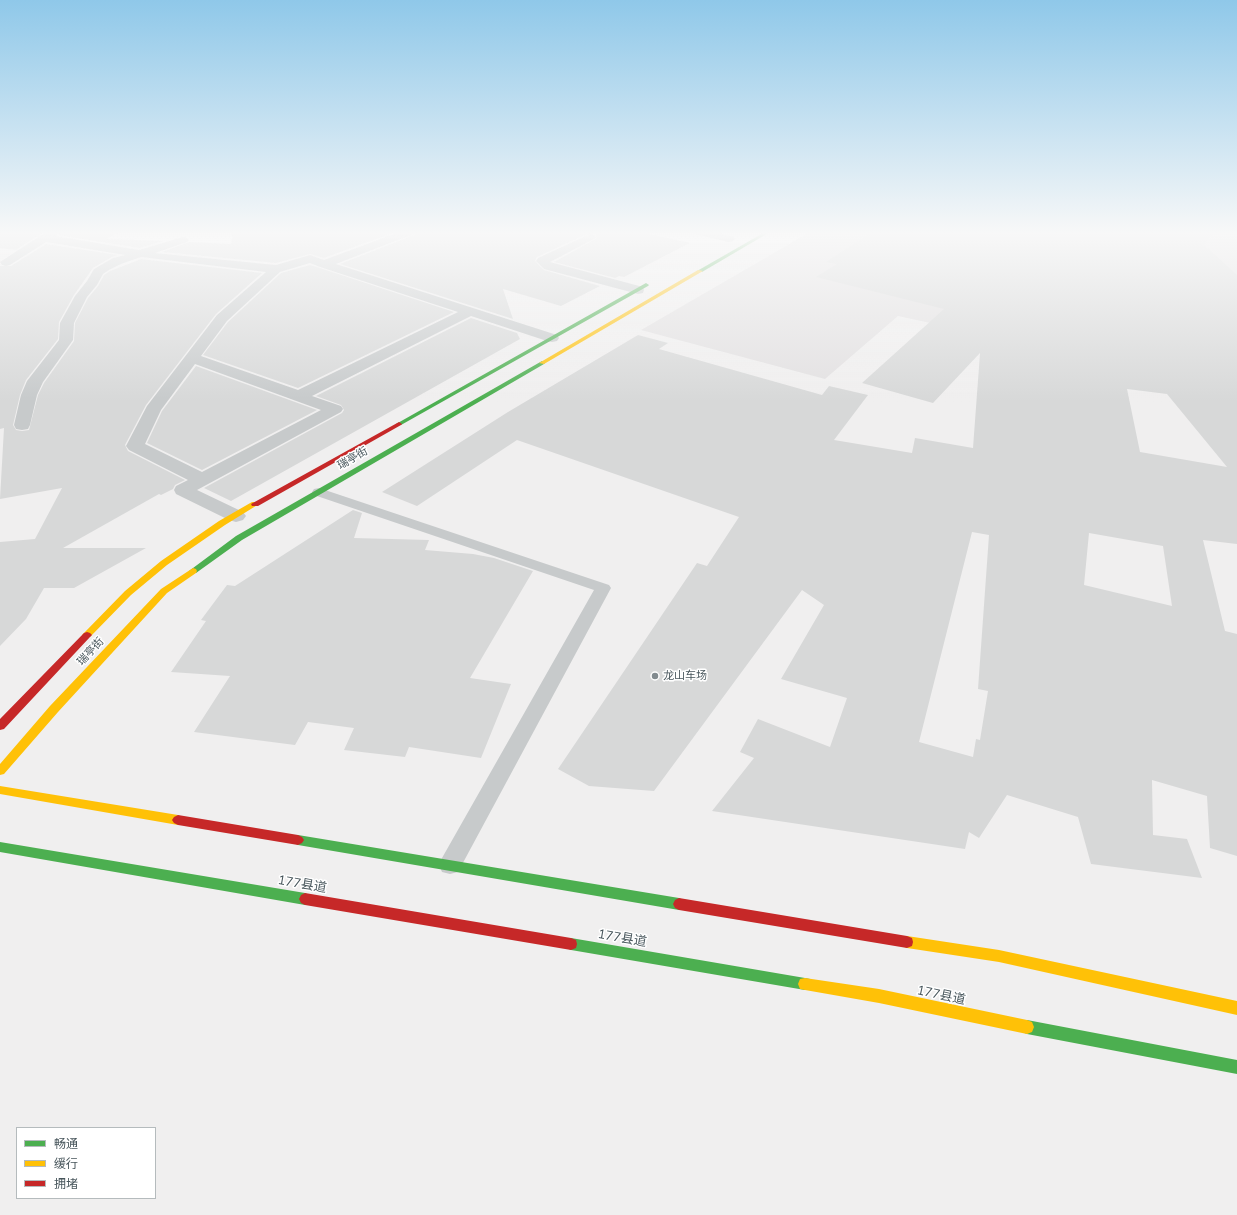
<!DOCTYPE html>
<meta charset="utf-8">
<style>
body{margin:0}
#map{position:relative;width:1237px;height:1215px;overflow:hidden;background:#f0efef;font-family:"Nunito Sans","Noto Sans SC",sans-serif}
canvas{display:block}
.legend{position:absolute;left:16px;top:1127px;width:140px;height:72px;box-sizing:border-box;background:#fff;border:1px solid #b5bbbd;margin:0;padding:5px 7px;list-style:none;font-size:12px;color:#47555b}
.legend li{display:flex;align-items:center;gap:8px;height:20px}
.legend b{width:20px;border:1px solid #b5bbbd}
</style>
<div id="map">
<canvas width="1237" height="1215"></canvas>
<ul class="legend">
<li><b style="height:5px;background:#4caf50"></b>畅通</li>
<li><b style="height:5px;background:#ffc107"></b>缓行</li>
<li><b style="height:5px;background:#c62828"></b>拥堵</li>
</ul>
</div>
<script>
const ctx = document.querySelector('canvas').getContext('2d');
ctx.lineJoin = 'round';
function fillPath(path, color) { ctx.fillStyle = color; ctx.fill(path, 'evenodd'); }
const shape = rows => new Path2D(rows.map(r => 'M' + r).join(''));
function stroke(path, color, width, dash) { ctx.strokeStyle = color; ctx.lineWidth = width; ctx.lineCap = dash ? 'butt' : 'round'; ctx.setLineDash(dash || []); ctx.stroke(path); }
function write(font, color, halo, rows, align = 'center') {
  ctx.font = font + ' "Nunito Sans","Noto Sans SC",sans-serif'; ctx.lineWidth = 3; ctx.setLineDash([]); ctx.textBaseline = 'middle'; ctx.strokeStyle = halo; ctx.fillStyle = color; for (const [text, x, y, turn = 0] of rows) {
    ctx.save(); ctx.translate(x, y); ctx.rotate((+turn || 0) * Math.PI / 180); ctx.textAlign = isNaN(turn) ? turn : align; if (halo) ctx.strokeText(text, 0, 0); ctx.fillText(text, 0, 0); ctx.restore();
  }
}
const education = shape([
 [810,232,1237,232,1237,368,1054,350,898,316,825,379,641,330]
]);
const building = shape([
 [0,232,43,232,16,250,0,248],
 [61,232,120,232,106,239,163,241,139,248,59,235],
 [233,232,395,232,324,258,310,254,276,263,162,252,189,242,231,244],
 [416,232,640,232,690,243,624,277,619,276,615,278,554,262,597,238,595,234,589,233,537,257,535,261,544,270,600,286,561,306,503,289,513,319,340,264,414,235],
 [872,232,1214,232,1204,245,1237,275,1237,544,1203,540,1225,631,1237,634,1237,856,1210,848,1207,796,1152,780,1153,835,1187,839,1202,878,1091,864,1078,817,1007,795,979,838,969,832,965,849,712,811,754,758,740,752,758,719,830,747,847,698,781,679,824,605,802,590,654,791,589,786,558,769,697,563,707,566,739,517,517,440,417,506,382,492,508,412,638,335,668,343,659,349,822,395,829,386,868,395,834,440,912,453,915,438,973,448,980,353,933,403,862,383,944,309,816,277,837,264,826,262],
 [1127,389,1167,394,1227,467,1140,452],
 [972,532,989,535,978,689,988,691,980,740,976,739,973,757,919,742],
 [1089,533,1163,546,1172,606,1084,585],
 [46,244,118,255,112,257,93,268,74,295,59,322,58,339,26,380,20,395,13,425,16,430,22,431,29,430,38,395,44,383,74,341,75,323,88,298,98,286,104,275,110,271,141,259,262,273,216,314,146,405,125,445,128,451,185,480,175,485,173,489,161,495,159,494,63,548,146,548,74,588,44,588,26,619,0,646,0,542,35,539,62,488,0,499,4,428,0,429,0,266,11,266],
 [310,265,320,268,454,312,298,388,203,355,228,322,281,273],
 [471,318,517,333,520,339,231,501,204,488,342,413,344,410,341,405,316,396],
 [196,366,317,410,202,470,147,443,162,411],
 [353,510,362,513,354,538,429,540,425,550,473,554,494,558,533,571,470,678,511,684,481,758,409,747,405,757,344,750,354,728,308,722,295,745,194,732,230,676,171,672,206,621,201,620,227,585,235,586]
]);
const lane = shape([
 [319,488,609,585,611,588,458,872,450,874,442,872,439,865,442,858,594,590,314,495,312,492,314,489,319,488]
]);
const street = shape([
 [46,232,60,232,55,236,139,250,183,237,187,238,189,240,187,242,155,253,276,265,310,255,324,260,399,232,415,232,413,234,336,264,557,335,559,338,557,341,552,342,547,341,471,316,312,396,341,406,343,409,341,412,197,490,243,512,246,516,243,520,236,522,229,520,176,494,174,490,176,486,188,480,129,450,126,446,147,406,217,315,266,272,141,257,121,264,109,270,103,274,97,285,87,297,74,323,73,340,43,382,37,395,30,425,28,429,22,430,16,429,14,425,21,395,27,381,59,340,60,323,75,296,87,281,94,269,113,258,125,255,46,242,10,265,6,266,2,265,0,262,46,232],
 [310,263,320,267,458,312,298,390,201,356,227,321,280,272,310,263],
 [195,364,321,410,202,472,145,444,161,410,195,364],
 [693,232,714,232,733,237,735,239,733,241,729,242,695,234,693,232],
 [590,234,594,235,596,237,594,239,550,262,643,287,644,290,643,293,638,294,544,269,536,261,538,258,590,234]
]);
const fast = shape([
 [765,232,770,232,702,272,697,271,765,232],
 [646,283,649,285,648,286,401,425,397,425,396,424,646,283],
 [542,361,545,363,544,364,242,540,196,573,190,573,189,571,236,536,542,361],
 [298,835,679,898,683,900,685,904,683,908,679,910,298,845,294,843,292,840,294,837,298,835],
 [0,842,305,893,309,895,311,899,309,903,305,905,0,852,0,842],
 [571,938,805,978,810,979,812,984,810,989,805,990,571,950,566,948,565,944,566,940,571,938],
 [1027,1020,1237,1060,1237,1074,1027,1034,1022,1032,1020,1027,1022,1022,1027,1020]
]);
const slow = shape([
 [698,270,703,271,544,364,539,363,698,270],
 [252,502,258,502,259,504,225,525,167,565,131,595,90,637,84,637,82,635,84,633,125,591,161,561,219,521,252,502],
 [193,568,196,569,197,571,196,573,167,593,58,712,4,774,0,775,0,764,50,706,161,589,193,568],
 [0,786,178,815,182,817,184,820,182,823,178,825,0,794,0,786],
 [907,936,999,950,1237,1001,1237,1015,999,962,907,948,902,946,901,942,902,938,907,936],
 [805,978,879,989,1027,1020,1032,1022,1034,1027,1032,1032,1027,1034,879,1003,805,990,800,989,798,984,800,979,805,978]
]);
const jam = shape([
 [399,422,402,424,401,425,258,506,252,506,251,504,399,422],
 [87,632,90,633,92,635,90,637,4,729,0,730,0,719,84,633,87,632],
 [178,815,298,835,302,837,304,840,302,843,298,845,178,825,174,823,172,820,174,817,178,815],
 [305,893,571,938,576,940,577,944,576,948,571,950,305,905,301,903,299,899,301,895,305,893],
 [679,898,907,936,912,938,913,942,912,946,907,948,679,910,675,908,673,904,675,900,679,898]
]);
const markers = [
 [655,676,4,"#828b8f"]
];
const streetNames = [
 ["瑞亭街",353,459,-30],
 ["瑞亭街",91,652,-47]
];
const poiNames = [
 ["龙山车场",663,676]
];
const nearStreetnames = [
 ["177县道",302,885,10],
 ["177县道",622,939,10],
 ["177县道",941,996,12]
];
fillPath(education, '#e2e0e1');
fillPath(building, '#d7d8d8');
fillPath(lane, '#c7cacb');
fillPath(street, '#c7cacb');
fillPath(fast, '#4caf50');
fillPath(slow, '#ffc107');
fillPath(jam, '#c62828');
const sky = ctx.createLinearGradient(0, 0, 0, 402);
sky.addColorStop(0, '#8fc8e9');
sky.addColorStop(0.58, '#f8f8f8');
sky.addColorStop(1, '#f8f8f800');
ctx.fillStyle = sky;
ctx.fillRect(0, 0, 1237, 402);
for (const [x, y, r, color] of markers) { const dot = new Path2D(); dot.arc(x, y, r, 0, 2 * Math.PI); ctx.fillStyle = color; ctx.fill(dot); stroke(dot, '#fff', 1.5); }
write('11px', '#47555b', '#fff', streetNames);
write('11px', '#47555b', '#fff', poiNames, 'left');
write('13px', '#47555b', '#fff', nearStreetnames);
</script>
